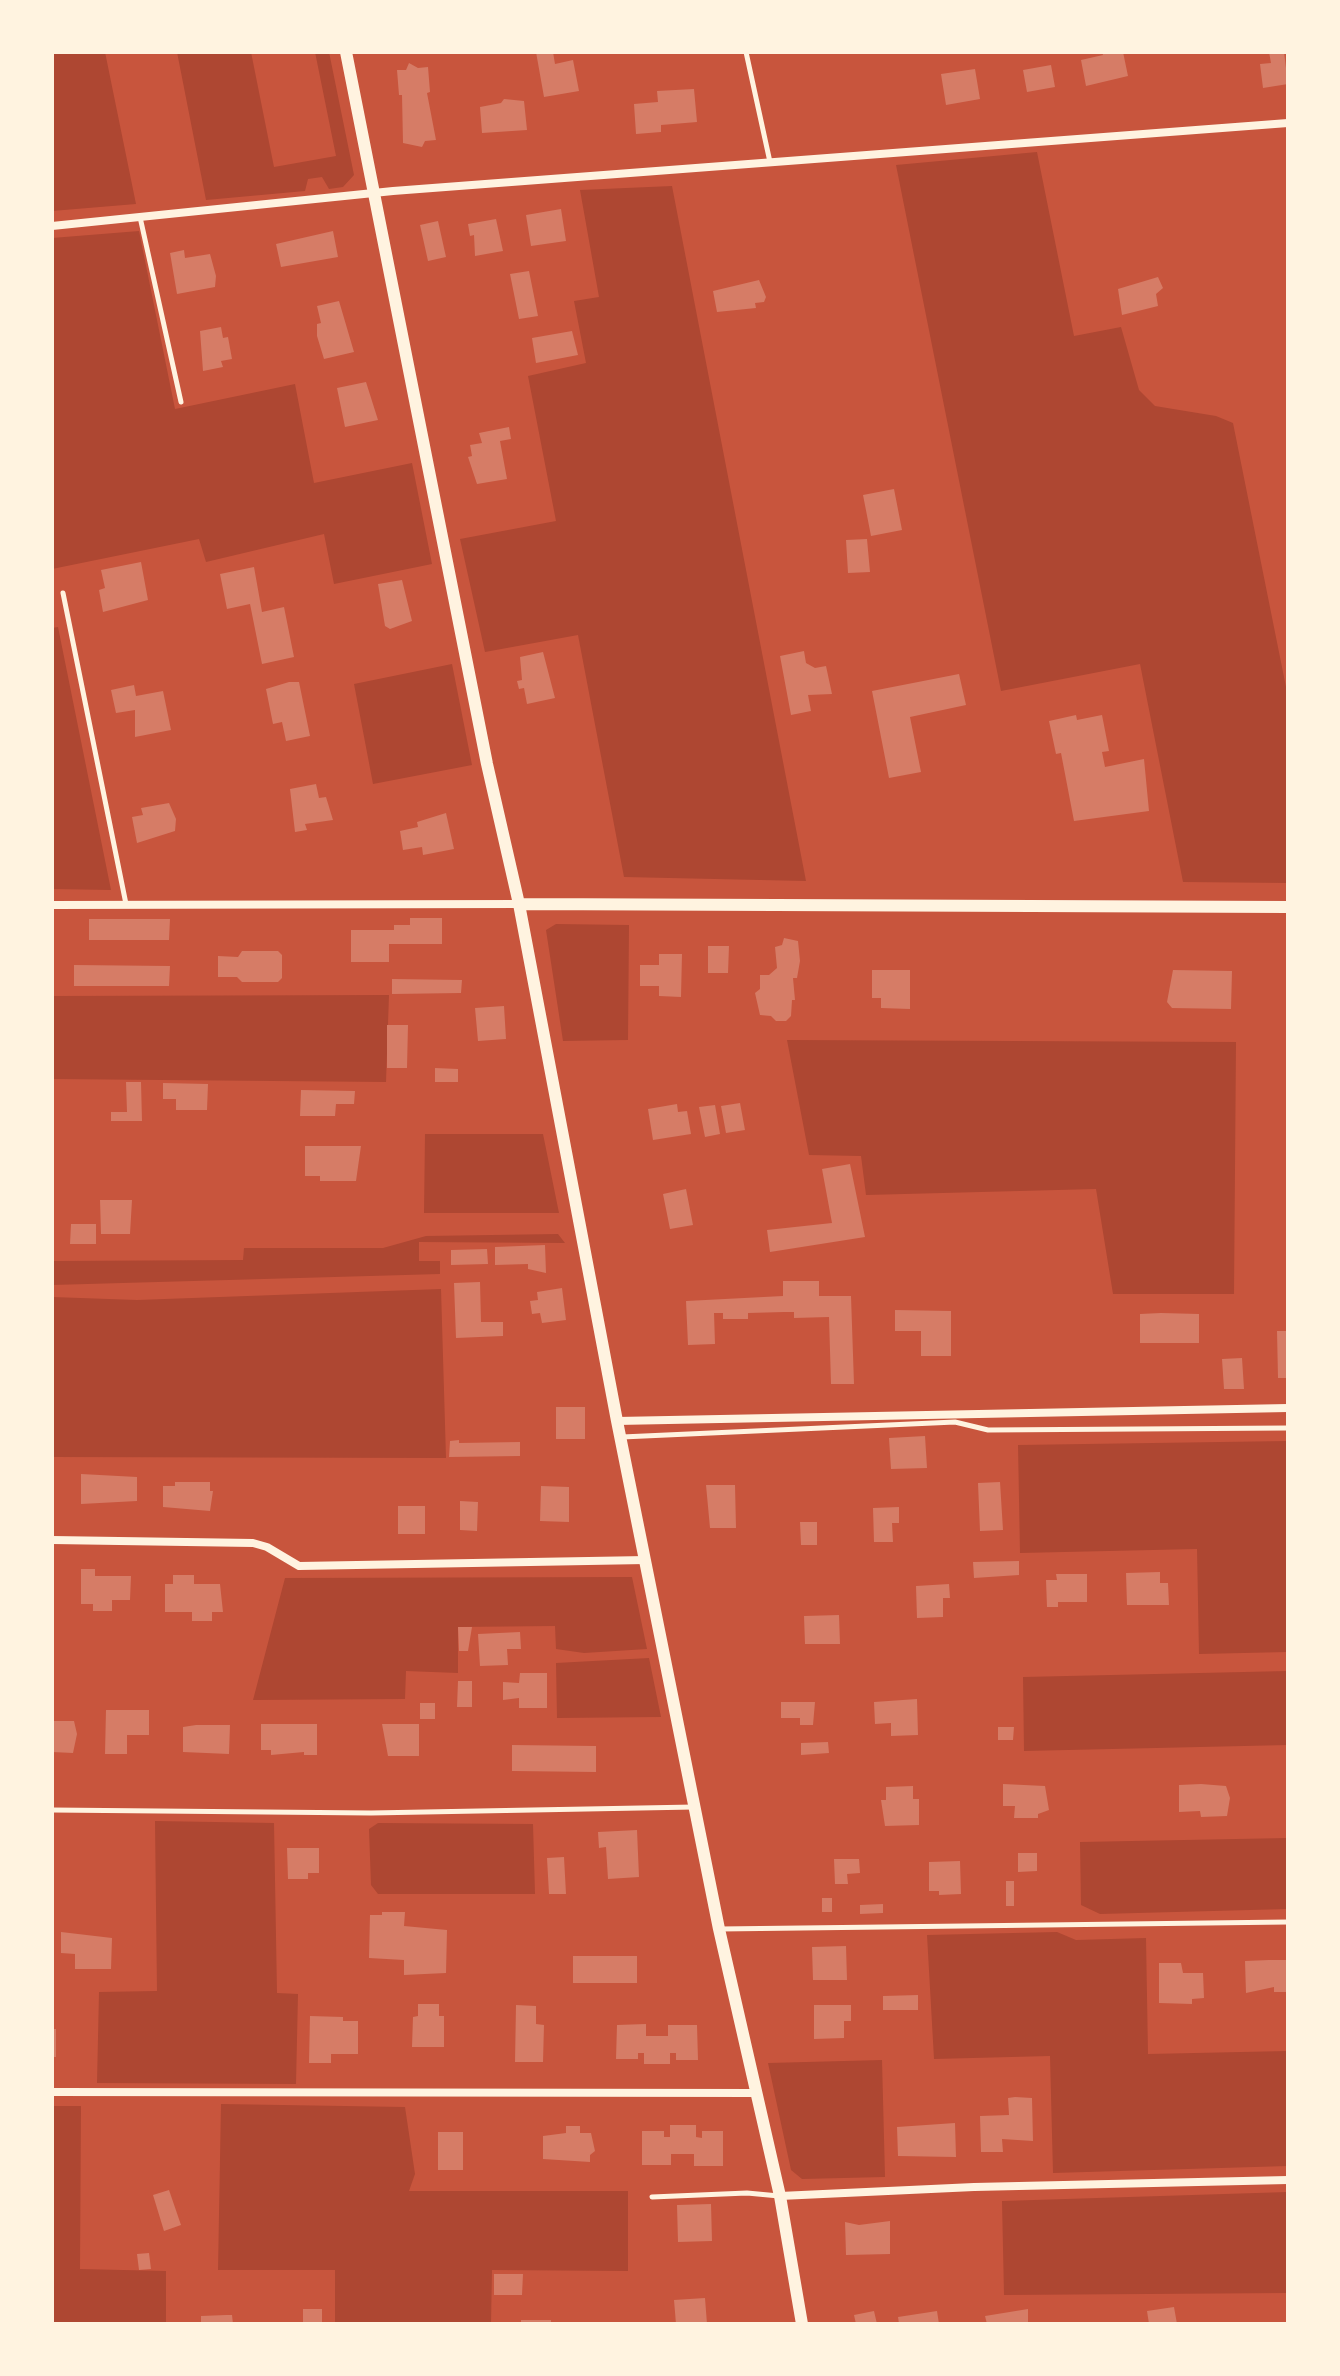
<!DOCTYPE html>
<style>
body{margin:0}
#map{position:relative;width:1340px;height:2376px;overflow:hidden;background:#c8553d;font-family:Barlow,sans-serif}
canvas{display:block}
.frame{position:absolute;inset:0;border:54px solid #fff3e0;pointer-events:none}
</style>
<div id="map">
<canvas width="1340" height="2376"></canvas>
<div class="frame"></div>
</div>
<script>
const ctx = document.querySelector('canvas').getContext('2d');
ctx.lineJoin = 'round';
function fillPath(path, color) { ctx.fillStyle = color; ctx.fill(path, 'evenodd'); }
const shape = rows => new Path2D(rows.map(r => 'M' + r).join(''));
function stroke(path, color, width, dash) { ctx.strokeStyle = color; ctx.lineWidth = width; ctx.lineCap = dash ? 'butt' : 'round'; ctx.setLineDash(dash || []); ctx.stroke(path); }
const green = shape([
 [52,52,105,52,136,204,52,211],
 [177,52,251,52,274,167,336,156,315,52,329,52,354,175,343,187,329,189,322,177,308,179,305,191,206,200],
 [1037,152,1074,336,1121,327,1139,390,1155,406,1216,416,1233,423,1288,697,1288,883,1183,882,1140,664,1001,691,896,165],
 [672,186,806,881,624,877,578,635,485,652,460,539,556,521,528,376,586,363,574,301,599,297,580,190],
 [139,231,175,409,295,384,314,483,412,463,432,564,334,584,324,534,206,562,199,539,52,569,52,238],
 [58,627,111,890,52,889,52,628],
 [452,664,472,765,373,784,354,684],
 [556,924,629,925,628,1040,563,1041,546,930],
 [389,995,386,1082,52,1079,52,996],
 [787,1040,1236,1042,1234,1294,1113,1294,1096,1189,866,1195,861,1156,809,1155],
 [425,1134,543,1134,559,1213,424,1213],
 [558,1234,565,1243,419,1242,419,1261,440,1261,440,1274,52,1285,52,1261,243,1260,244,1248,383,1248,426,1236],
 [441,1289,446,1458,52,1457,52,1297,137,1300],
 [1288,1441,1288,1652,1199,1654,1197,1549,1020,1553,1018,1445],
 [632,1577,647,1649,584,1653,556,1649,555,1626,458,1627,458,1673,406,1671,405,1699,253,1700,285,1578],
 [649,1658,661,1717,557,1718,556,1663],
 [1288,1671,1288,1745,1024,1751,1023,1677],
 [155,1821,274,1823,277,1993,298,1994,296,2084,97,2083,99,1992,157,1991],
 [378,1823,533,1824,535,1894,378,1894,371,1885,369,1829],
 [1288,1838,1288,1909,1100,1914,1081,1905,1080,1842],
 [1057,1932,1076,1940,1146,1938,1148,2054,1288,2051,1288,2166,1053,2173,1050,2056,934,2059,927,1935],
 [882,2060,885,2177,802,2179,791,2170,768,2063],
 [221,2104,405,2107,415,2174,409,2191,628,2191,628,2271,492,2270,491,2324,335,2324,335,2270,218,2270],
 [52,2106,81,2106,80,2269,166,2271,166,2324,52,2324],
 [1288,2192,1288,2293,1004,2295,1002,2201]
]);
const building = shape([
 [536,52,553,52,555,64,573,60,579,91,544,97],
 [1102,52,1123,52,1128,76,1086,86,1081,60,1103,55],
 [1269,52,1284,52,1288,84,1263,88,1260,64,1271,63],
 [409,63,418,68,428,67,430,92,427,93,436,140,425,141,422,147,403,143,402,95,399,95,397,70,406,70],
 [1051,65,1055,87,1027,92,1023,70],
 [975,69,980,99,946,105,941,74],
 [694,89,697,122,661,125,661,132,636,134,634,104,658,102,657,91],
 [504,99,524,101,527,130,482,133,480,107,501,103],
 [561,209,566,241,531,246,526,215],
 [496,219,503,251,475,256,474,235,470,236,468,224],
 [438,221,446,257,428,261,420,225],
 [333,231,338,257,281,267,276,244],
 [184,250,185,258,210,254,216,276,215,287,177,294,170,253],
 [529,271,538,316,519,319,510,274],
 [1158,277,1163,288,1156,294,1158,306,1122,315,1118,289],
 [759,280,766,297,764,302,755,303,756,308,717,312,713,291],
 [339,301,354,352,324,359,317,336,317,324,321,323,317,306],
 [221,327,223,338,228,337,232,359,221,361,223,367,203,371,200,331],
 [572,331,578,355,536,363,532,338],
 [366,382,378,420,345,427,337,388],
 [509,427,511,439,500,441,507,479,477,484,468,457,472,456,470,445,482,443,479,433],
 [894,489,902,530,871,536,863,495],
 [867,539,870,572,848,573,846,540],
 [141,562,148,600,103,612,99,590,105,588,101,570],
 [254,567,262,612,284,607,294,657,262,664,250,604,227,609,220,574],
 [402,580,412,621,390,629,385,626,378,584],
 [804,651,806,663,815,668,826,666,832,694,808,695,811,711,791,715,780,656],
 [543,652,555,698,527,704,524,688,519,689,517,681,522,680,520,657],
 [959,674,966,705,910,717,921,772,889,778,872,691],
 [289,682,299,682,310,736,286,741,282,722,273,724,266,689],
 [134,685,136,696,163,691,171,730,135,737,135,710,116,713,111,690],
 [1076,715,1077,720,1102,715,1109,751,1102,752,1105,767,1144,759,1149,811,1074,821,1061,753,1056,754,1049,721],
 [316,784,319,798,326,797,333,820,305,824,307,830,295,832,290,789],
 [169,803,176,819,175,831,137,843,132,817,143,815,141,808],
 [446,813,454,849,423,855,422,847,403,850,400,831,418,827,417,822],
 [410,918,442,918,442,944,389,944,389,962,351,962,351,930,394,930,394,925,410,925],
 [89,919,170,919,169,940,89,940],
 [784,938,798,941,800,961,797,978,793,978,795,1000,792,1000,791,1016,786,1021,776,1021,771,1016,760,1015,755,993,760,989,760,975,769,975,777,968,775,947,782,945],
 [708,946,729,946,728,973,708,973],
 [242,951,278,951,282,955,282,978,278,982,242,982,237,977,218,977,218,956,238,957],
 [659,954,682,954,681,997,659,996,659,986,640,986,640,965,659,965],
 [74,965,170,966,169,986,74,986],
 [872,970,910,970,910,1009,881,1008,881,998,872,998],
 [1173,970,1232,971,1231,1009,1172,1008,1167,1002],
 [392,979,462,980,461,993,392,994],
 [504,1006,506,1039,478,1041,475,1008],
 [387,1025,408,1025,407,1068,387,1068],
 [435,1068,458,1069,458,1082,435,1082],
 [126,1082,141,1082,142,1121,111,1121,111,1112,127,1112],
 [163,1083,208,1084,207,1110,176,1110,176,1099,163,1099],
 [301,1090,355,1091,354,1104,336,1104,335,1116,300,1116],
 [740,1103,745,1130,726,1133,721,1106],
 [677,1104,678,1112,687,1111,691,1134,653,1140,648,1109],
 [715,1105,720,1134,705,1137,699,1107],
 [305,1146,361,1146,356,1181,320,1181,320,1176,305,1176],
 [850,1164,865,1237,770,1252,767,1230,832,1223,822,1169],
 [686,1189,693,1225,670,1229,663,1194],
 [100,1200,132,1200,130,1234,101,1234],
 [71,1224,96,1224,96,1244,70,1244],
 [545,1245,546,1273,528,1269,528,1264,495,1265,495,1247],
 [487,1249,488,1264,451,1265,451,1250],
 [783,1281,819,1281,819,1296,851,1296,854,1384,831,1384,829,1317,794,1318,794,1312,784,1312,748,1313,748,1319,723,1319,723,1313,714,1313,715,1344,688,1345,686,1301,783,1296],
 [480,1282,481,1322,503,1322,503,1336,456,1338,454,1283],
 [562,1288,566,1320,542,1323,540,1313,532,1314,530,1301,538,1300,537,1292],
 [895,1310,951,1311,951,1356,921,1356,921,1331,895,1331],
 [1161,1313,1199,1314,1199,1343,1140,1343,1140,1314],
 [1277,1331,1288,1331,1288,1378,1278,1378],
 [1242,1358,1244,1389,1224,1389,1222,1359],
 [556,1407,585,1407,585,1439,556,1439],
 [925,1436,927,1468,891,1469,889,1438],
 [459,1440,459,1443,520,1442,520,1456,449,1457,450,1441],
 [81,1474,137,1477,137,1501,81,1504],
 [175,1482,210,1482,210,1491,213,1491,210,1511,163,1507,163,1486,175,1486],
 [1000,1482,1003,1530,980,1531,978,1483],
 [706,1485,735,1485,736,1528,710,1528],
 [541,1486,569,1487,569,1522,540,1521],
 [460,1501,478,1502,477,1531,460,1530],
 [398,1506,425,1506,425,1534,398,1534],
 [899,1507,899,1523,892,1523,893,1542,874,1542,873,1508],
 [800,1522,817,1522,817,1545,801,1545],
 [1019,1561,1019,1575,974,1578,973,1562],
 [81,1569,95,1569,95,1576,131,1576,130,1600,112,1600,112,1611,93,1611,93,1604,81,1604],
 [1160,1572,1160,1583,1168,1583,1169,1605,1127,1605,1126,1573],
 [1056,1574,1087,1574,1087,1602,1058,1602,1058,1607,1047,1607,1046,1580,1057,1580],
 [173,1575,194,1575,194,1584,220,1584,223,1612,212,1612,212,1621,192,1621,192,1612,165,1612,165,1584,173,1584],
 [949,1584,950,1598,943,1598,943,1617,917,1618,916,1586],
 [839,1615,840,1644,805,1644,804,1616],
 [458,1627,472,1627,468,1651,459,1651],
 [520,1632,521,1649,507,1649,508,1665,480,1666,478,1634],
 [520,1673,547,1673,547,1708,519,1708,519,1698,503,1700,503,1682,519,1683],
 [458,1681,472,1681,472,1707,457,1707],
 [917,1699,918,1735,891,1736,891,1723,875,1724,874,1702],
 [781,1702,815,1702,813,1725,800,1725,800,1718,781,1718],
 [420,1703,435,1703,435,1719,420,1719],
 [106,1710,149,1710,149,1735,127,1735,127,1754,105,1754],
 [52,1721,74,1721,77,1734,73,1753,52,1752],
 [261,1724,317,1724,317,1755,304,1755,304,1752,271,1755,271,1750,261,1750],
 [382,1724,419,1724,419,1756,388,1756],
 [196,1725,230,1725,229,1754,183,1752,183,1727],
 [998,1727,1014,1727,1013,1740,998,1740],
 [828,1742,829,1753,801,1755,801,1743],
 [512,1745,596,1746,596,1772,512,1771],
 [1003,1784,1045,1786,1049,1810,1038,1814,1038,1818,1014,1818,1015,1806,1003,1806],
 [1201,1784,1226,1786,1230,1798,1227,1816,1201,1817,1200,1811,1179,1812,1179,1785],
 [913,1786,913,1799,919,1799,919,1825,885,1826,881,1800,886,1800,886,1787],
 [637,1830,639,1877,608,1879,606,1847,599,1848,598,1832],
 [287,1848,319,1848,319,1873,308,1873,308,1879,288,1879],
 [1018,1853,1037,1853,1037,1871,1018,1872],
 [564,1857,566,1894,549,1894,547,1858],
 [834,1859,859,1859,860,1873,847,1874,848,1884,835,1884],
 [960,1861,961,1894,939,1895,939,1891,929,1891,929,1862],
 [1006,1881,1014,1881,1014,1906,1006,1906],
 [822,1898,832,1898,832,1912,822,1912],
 [883,1904,883,1913,860,1914,860,1905],
 [382,1912,405,1912,404,1926,447,1930,446,1973,404,1975,404,1960,369,1958,370,1915,382,1915],
 [61,1932,112,1938,111,1969,75,1969,75,1954,61,1953],
 [846,1946,847,1980,813,1980,812,1947],
 [573,1956,637,1956,637,1983,573,1983],
 [1269,1960,1288,1960,1288,1992,1274,1992,1274,1987,1246,1993,1245,1961],
 [1159,1963,1181,1963,1183,1973,1203,1973,1204,1998,1192,1999,1192,2004,1159,2003],
 [918,1995,918,2010,883,2010,883,1996],
 [418,2004,439,2004,439,2016,444,2016,444,2047,412,2047,413,2017,418,2016],
 [516,2005,536,2006,536,2024,544,2025,543,2062,515,2062],
 [814,2005,851,2005,851,2021,844,2021,844,2038,814,2039],
 [310,2016,343,2017,343,2021,358,2021,358,2054,331,2054,331,2063,309,2063],
 [646,2024,646,2036,668,2036,668,2025,697,2025,698,2060,676,2060,676,2053,670,2053,670,2064,644,2064,644,2053,638,2053,638,2059,616,2059,617,2025],
 [52,2029,56,2029,56,2057,52,2057],
 [1015,2097,1032,2098,1033,2141,1002,2139,1003,2152,981,2152,980,2116,1009,2115,1008,2098],
 [955,2123,956,2157,898,2156,897,2127],
 [670,2125,696,2125,696,2137,702,2138,702,2131,723,2131,723,2166,694,2166,694,2154,671,2154,671,2165,642,2165,642,2131,664,2131,664,2137,670,2137],
 [566,2126,580,2126,580,2133,591,2133,595,2151,590,2155,590,2162,543,2159,543,2136,566,2133],
 [438,2132,463,2132,463,2170,438,2170],
 [169,2190,181,2225,164,2231,153,2195],
 [711,2204,712,2241,678,2242,677,2205],
 [890,2221,890,2254,846,2255,845,2222,859,2225],
 [149,2253,151,2269,139,2270,137,2254],
 [494,2274,523,2274,522,2295,494,2295],
 [705,2298,707,2324,676,2324,674,2300],
 [1174,2307,1177,2324,1149,2324,1147,2311],
 [303,2309,322,2309,322,2324,303,2324],
 [1028,2309,1028,2324,987,2324,985,2316],
 [874,2311,877,2324,856,2324,854,2315],
 [937,2311,939,2324,899,2324,898,2317],
 [226,2315,232,2315,233,2324,201,2324,201,2316],
 [521,2320,551,2320,551,2324,521,2324]
]);
const service = shape([
 [746,52,770,162],
 [140,217,181,402],
 [63,593,126,904],
 [622,1437,955,1422,988,1430,1288,1428],
 [52,1810,371,1813,694,1807],
 [720,1929,1288,1922],
 [652,2197,747,2193,779,2196]
]);
const minor = shape([
 [52,226,393,191,1288,123],
 [52,905,519,904],
 [617,1421,1288,1408],
 [52,1540,253,1543,267,1547,299,1566,646,1560],
 [54,2092,757,2093],
 [780,2196,974,2187,1288,2180]
]);
const tertiary = shape([
 [346,52,487,764,519,904,617,1421,719,1929,780,2196,802,2324],
 [519,904,1288,907]
]);
fillPath(green, '#ae4732');
fillPath(building, '#d67c66');
stroke(service, '#fff3e0', 5);
stroke(minor, '#fff3e0', 8);
stroke(tertiary, '#fff3e0', 12);
</script>
